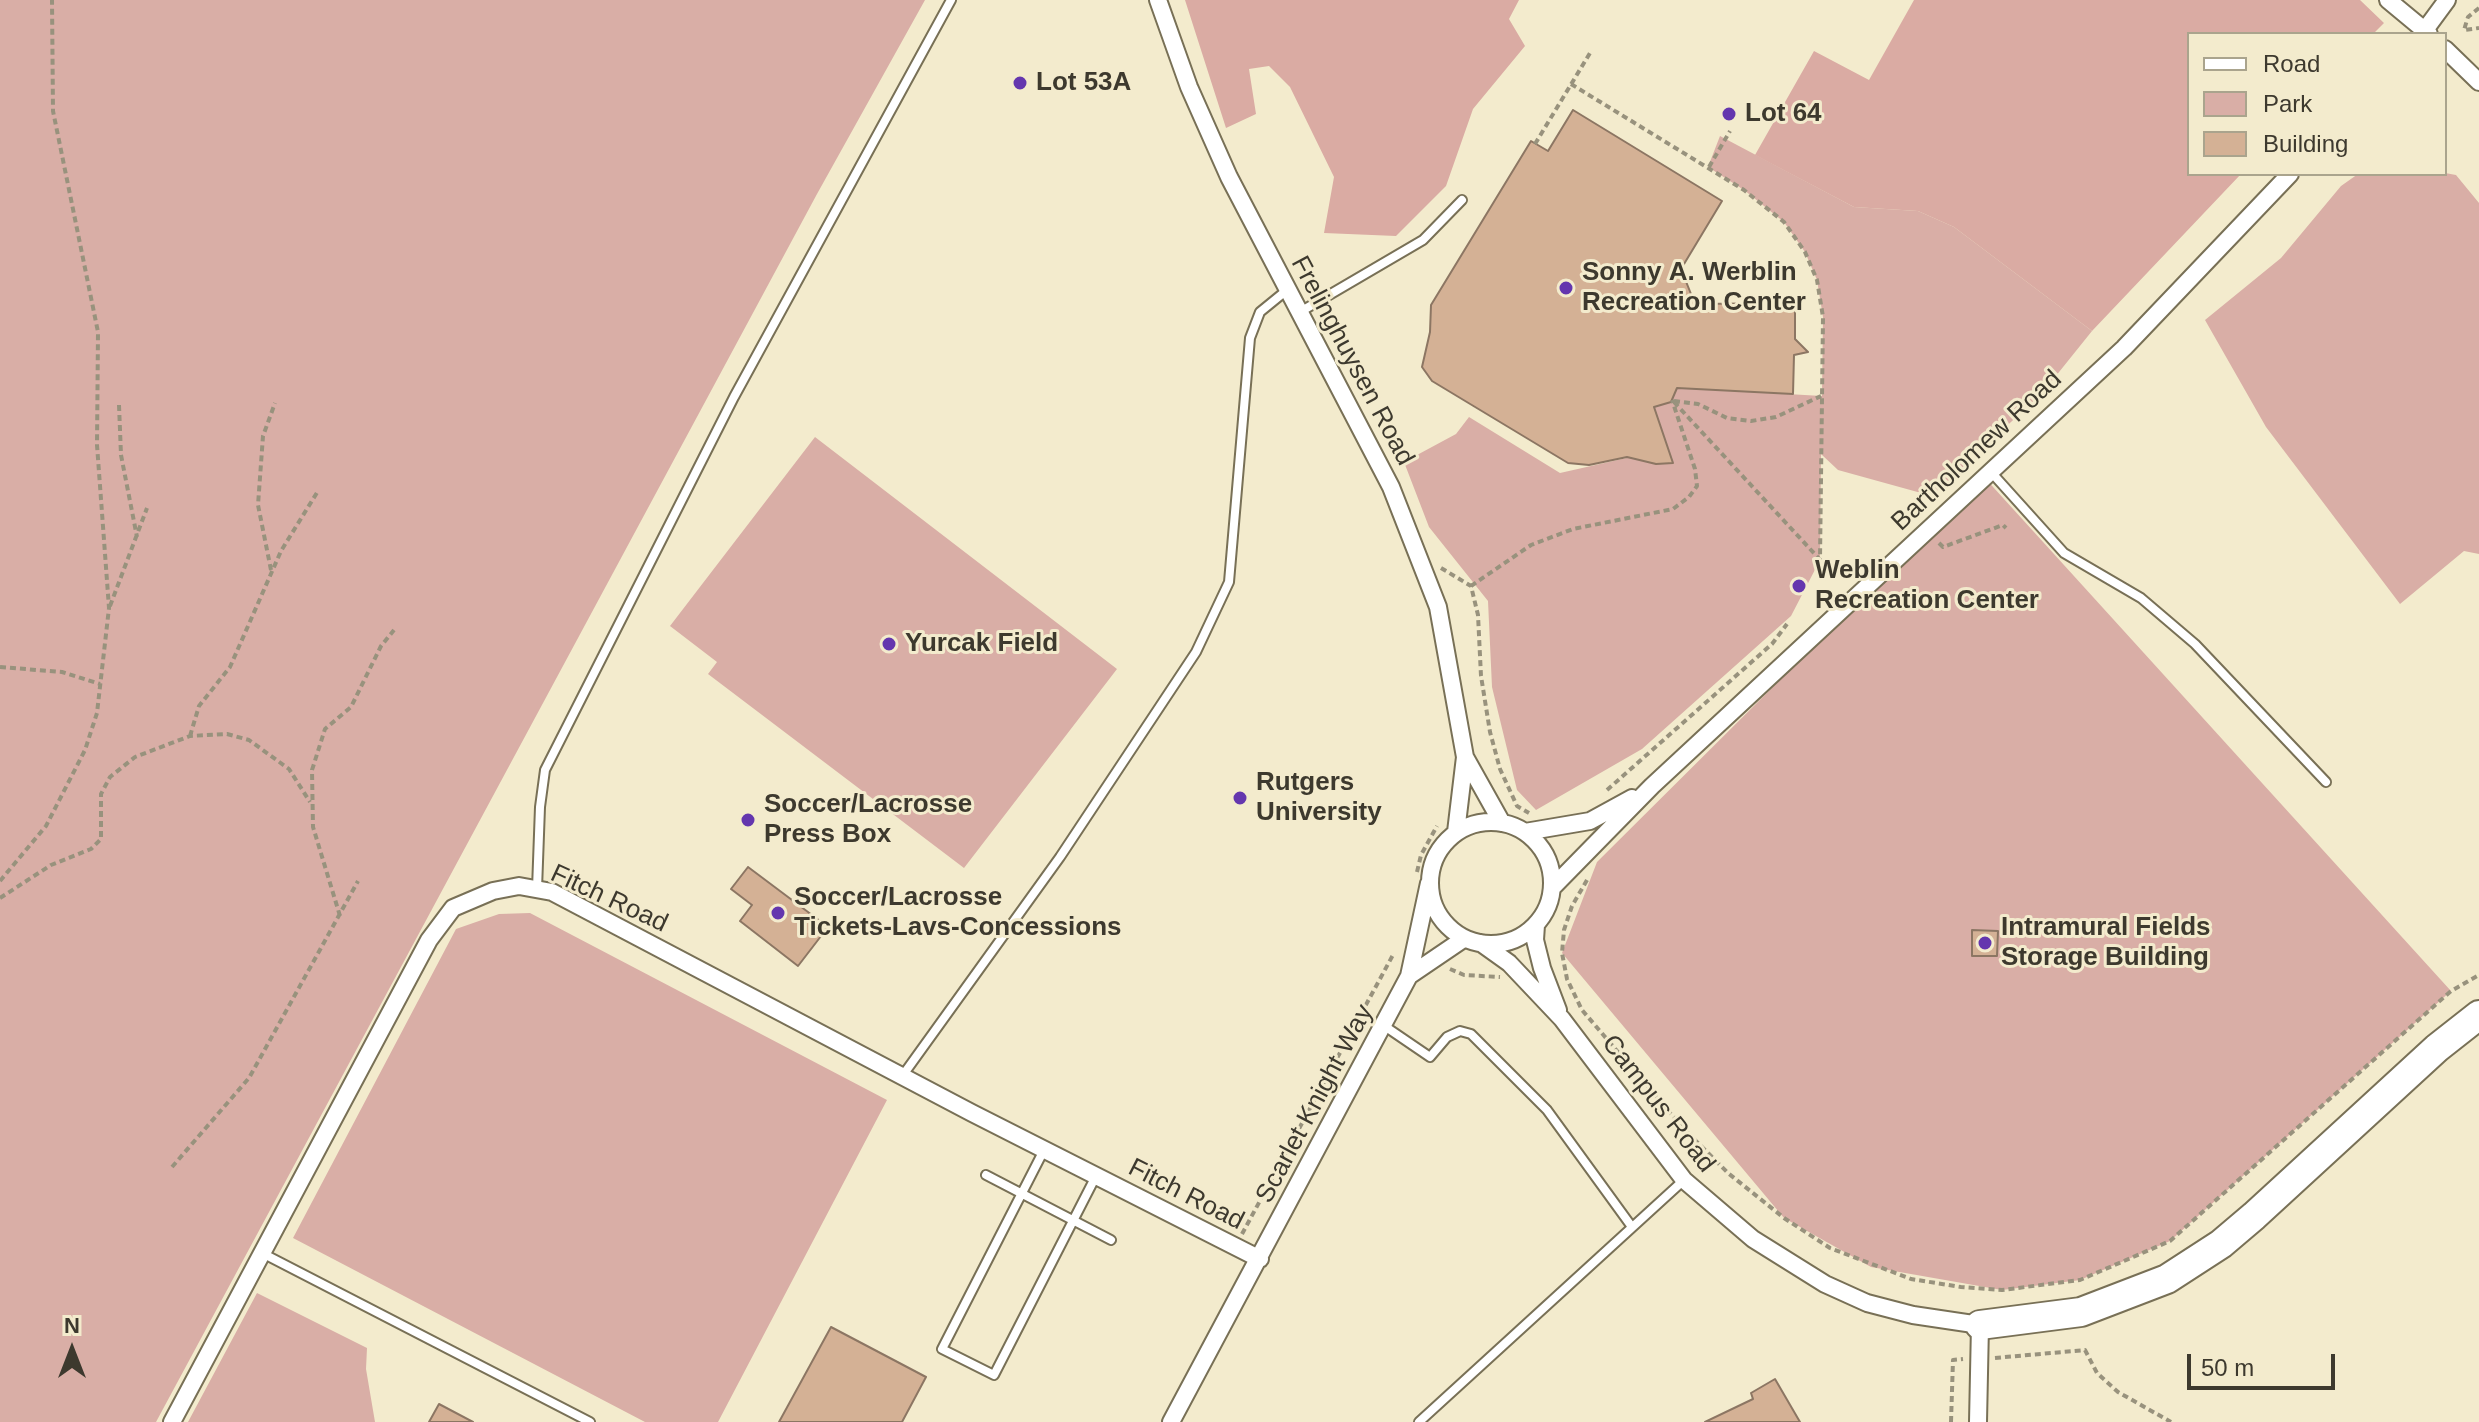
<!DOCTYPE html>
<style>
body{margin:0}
#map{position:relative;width:2479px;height:1422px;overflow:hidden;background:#f3ebcd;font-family:Arial,sans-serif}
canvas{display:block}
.legend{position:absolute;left:2187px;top:32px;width:260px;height:144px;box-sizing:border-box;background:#f3ebcd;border:2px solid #aaa48d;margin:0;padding:10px 14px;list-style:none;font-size:24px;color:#3d392e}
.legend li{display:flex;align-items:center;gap:16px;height:40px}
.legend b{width:40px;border:2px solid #aaa48d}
.north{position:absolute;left:32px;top:1310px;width:80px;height:80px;-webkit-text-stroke:6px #f3ebcd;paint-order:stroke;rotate:0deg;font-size:22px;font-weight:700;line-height:32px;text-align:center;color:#3d392e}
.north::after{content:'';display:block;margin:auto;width:28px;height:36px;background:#3d392e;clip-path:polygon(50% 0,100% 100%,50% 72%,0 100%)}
.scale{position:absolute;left:2187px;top:1354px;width:148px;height:36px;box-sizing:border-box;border:4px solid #3d392e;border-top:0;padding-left:10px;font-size:24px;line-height:28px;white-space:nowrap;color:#3d392e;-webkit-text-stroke:6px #f3ebcd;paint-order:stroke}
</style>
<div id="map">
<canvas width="2479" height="1422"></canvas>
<ul class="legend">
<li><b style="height:10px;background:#fff"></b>Road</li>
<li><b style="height:22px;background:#d9aea6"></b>Park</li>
<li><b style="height:22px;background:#d4b195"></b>Building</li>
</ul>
<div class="north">N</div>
<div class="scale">50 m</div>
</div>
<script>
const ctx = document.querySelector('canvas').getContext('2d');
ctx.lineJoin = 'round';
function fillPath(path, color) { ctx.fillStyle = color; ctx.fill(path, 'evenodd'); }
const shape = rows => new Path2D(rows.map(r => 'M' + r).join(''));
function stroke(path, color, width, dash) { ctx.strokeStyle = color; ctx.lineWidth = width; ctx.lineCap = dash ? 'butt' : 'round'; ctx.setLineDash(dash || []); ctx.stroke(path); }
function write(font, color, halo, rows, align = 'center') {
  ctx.font = font + ' Arial,sans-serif'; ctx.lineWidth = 6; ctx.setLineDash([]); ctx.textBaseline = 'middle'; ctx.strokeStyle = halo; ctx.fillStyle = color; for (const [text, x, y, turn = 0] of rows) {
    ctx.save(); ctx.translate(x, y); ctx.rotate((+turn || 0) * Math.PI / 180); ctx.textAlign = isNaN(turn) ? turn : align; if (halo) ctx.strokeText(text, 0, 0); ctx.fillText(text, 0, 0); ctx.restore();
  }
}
const green = shape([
 [0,0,925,0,817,194,156,1422,0,1422],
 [1720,136,1854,207,1918,211,1954,227,2092,331,2043,392,1932,496,1838,470,1821,454,1820,560,1791,616,1642,749,1536,810,1517,790,1492,687,1488,601,1429,527,1404,462,1456,434,1469,417,1560,473,1631,457,1651,463,1672,462,1652,402,1682,372,1700,389,1822,396,1823,317,1817,280,1805,252,1784,222,1744,190,1708,167],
 [2445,173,2456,175,2479,203,2479,554,2464,551,2400,604,2266,427,2205,320,2281,258,2341,186,2358,174],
 [815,437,1117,669,964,868,708,674,717,662,670,626],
 [1984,477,2451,991,2170,1241,2080,1280,2002,1290,1871,1267,1784,1218,1562,953,1597,862],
 [530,913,887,1100,718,1422,645,1422,293,1238,456,929,499,914],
 [257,1293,367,1348,366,1369,375,1422,188,1422]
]);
const forest = shape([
 [1185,0,1519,0,1509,19,1525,46,1473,109,1446,186,1396,236,1324,233,1334,177,1290,87,1269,66,1249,69,1256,114,1226,128],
 [1914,0,2360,0,2384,23,2373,34,2189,34,2189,174,2241,174,2092,331,1954,227,1918,211,1854,207,1755,155,1814,51,1869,80]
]);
const building = shape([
 [1573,110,1722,201,1681,269,1695,304,1795,303,1795,339,1808,352,1794,355,1793,394,1677,388,1671,402,1654,407,1673,463,1656,464,1627,457,1589,465,1568,463,1432,381,1422,367,1430,332,1431,305,1531,141,1548,151,1573,110],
 [748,867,828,927,798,966,740,921,752,905,731,889,748,867],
 [1972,930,1998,931,1997,956,1972,956,1972,930],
 [831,1327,926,1377,902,1422,779,1422,831,1327],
 [1775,1379,1800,1422,1705,1422,1753,1399,1751,1393,1775,1379],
 [439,1404,473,1422,429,1422,439,1404]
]);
const path = shape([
 [2479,8,2468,17,2464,30,2479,28],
 [1571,84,1744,190,1784,222,1805,252,1817,280,1823,317,1820,560],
 [1535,144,1590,53],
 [1709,167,1730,131],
 [1674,401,1698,404,1727,418,1751,421,1776,417,1821,396],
 [1674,402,1824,564],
 [119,405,121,455,137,537],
 [1939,543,1943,547,2003,525,2006,528],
 [1441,568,1471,586,1478,615,1481,676,1490,732,1500,769,1517,806,1529,813],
 [271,570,258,505,263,436,275,403],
 [1471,586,1531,545,1573,529,1673,509,1689,497,1697,486,1695,469,1672,400],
 [110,606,147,508],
 [0,667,62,672,100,684],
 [190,736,199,706,230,667,281,551,318,491],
 [1607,790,1772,644,1787,624],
 [1417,872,1421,855,1437,826],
 [1587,880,1572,906,1564,930,1562,953,1567,979,1582,1010,1683,1128,1728,1173,1784,1218,1830,1248,1911,1279,1961,1287,2002,1290,2080,1280,2170,1241,2451,991,2479,975],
 [0,881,46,826,85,750,97,713,109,608,97,445,98,332,53,111,52,0],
 [0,898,51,865,91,849,101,839,101,794,110,777,135,757,190,736,227,734,249,740,289,769,310,802],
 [340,916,313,827,312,770,325,729,351,707,381,646,394,630],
 [1450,969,1464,975,1500,977],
 [172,1167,249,1078,358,881],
 [1242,1234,1394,953],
 [1995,1358,2085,1350,2097,1373,2118,1392,2171,1422],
 [1951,1422,1953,1360,1963,1359]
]);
const lane = shape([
 [1300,312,1423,240,1462,200],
 [1991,472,2064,553,2141,598,2195,644,2326,782],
 [537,889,540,807,545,770,734,397,951,0],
 [1383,1025,1430,1057,1447,1037,1460,1031,1471,1034,1547,1110,1632,1227],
 [903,1075,1060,857,1196,652,1229,582,1250,338,1260,312,1287,290],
 [1044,1150,942,1349,994,1375,1096,1176],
 [986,1175,1111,1240],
 [262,1253,590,1422],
 [1419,1422,1684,1180]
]);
const street = shape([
 [1158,0,1189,87,1229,177,1391,487,1438,607,1465,757,1456,832],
 [2388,0,2429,34],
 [2422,34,2447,0],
 [2445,49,2479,82],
 [1465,757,1502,823],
 '1430 883a61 61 0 1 1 122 0a61 61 0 1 1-122 0Z',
 [1525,832,1590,821,1632,798],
 [1552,888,1652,786,2124,348,2290,174],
 [1536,925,1535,940,1542,968,1558,1010],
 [1481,943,1509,963,1562,1019,1684,1180,1753,1239,1825,1284,1867,1303,1913,1315,1980,1325,1978,1422],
 [1409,976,1465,938],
 [172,1422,429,940,453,908,493,891,519,886,552,892,972,1113,1260,1259],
 [1171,1422,1409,976,1429,883]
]);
const highway = shape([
 [1980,1325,2081,1312,2167,1279,2221,1244,2254,1216,2437,1048,2479,1015]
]);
const markers = [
 [1020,83,8,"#6436ae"],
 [1729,114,8,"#6436ae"],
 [1566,288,8,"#6436ae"],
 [1799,586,8,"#6436ae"],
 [889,644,8,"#6436ae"],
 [1240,798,8,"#6436ae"],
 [748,820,8,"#6436ae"],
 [778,913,8,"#6436ae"],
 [1985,943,8,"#6436ae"]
];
const poiNames = [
 ["Lot 53A",1036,83],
 ["Lot 64",1745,114],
 ["Sonny A. Werblin",1582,273],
 ["Recreation Center",1582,303],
 ["Weblin",1815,571],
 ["Recreation Center",1815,601],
 ["Yurcak Field",905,644],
 ["Rutgers",1256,783],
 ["University",1256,813],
 ["Soccer/Lacrosse",764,805],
 ["Press Box",764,835],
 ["Soccer/Lacrosse",794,898],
 ["Tickets-Lavs-Concessions",794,928],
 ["Intramural Fields",2001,928],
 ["Storage Building",2001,958]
];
const streetNames = [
 ["Frelinghuysen Road",1352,361,62],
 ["Bartholomew Road",1977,451,-43],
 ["Fitch Road",609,899,25],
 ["Scarlet Knight Way",1315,1104,-62],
 ["Campus Road",1658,1104,52],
 ["Fitch Road",1186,1195,27]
];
fillPath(green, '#d9aea6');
fillPath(forest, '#daaba3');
fillPath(building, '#d4b195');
stroke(building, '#8c7663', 2);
stroke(lane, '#787056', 12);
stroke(street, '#787056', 20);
stroke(highway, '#787056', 32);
stroke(path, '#98927d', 4, [6, 4]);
stroke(lane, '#fff', 8);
stroke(street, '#fff', 16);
stroke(highway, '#fff', 28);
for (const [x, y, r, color] of markers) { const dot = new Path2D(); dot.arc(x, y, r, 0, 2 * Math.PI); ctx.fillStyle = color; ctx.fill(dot); stroke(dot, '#f3ebcd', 3); }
write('bold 26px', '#3d392e', '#f3ebcd', poiNames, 'left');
write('26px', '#3d392e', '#f3ebcd', streetNames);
</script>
